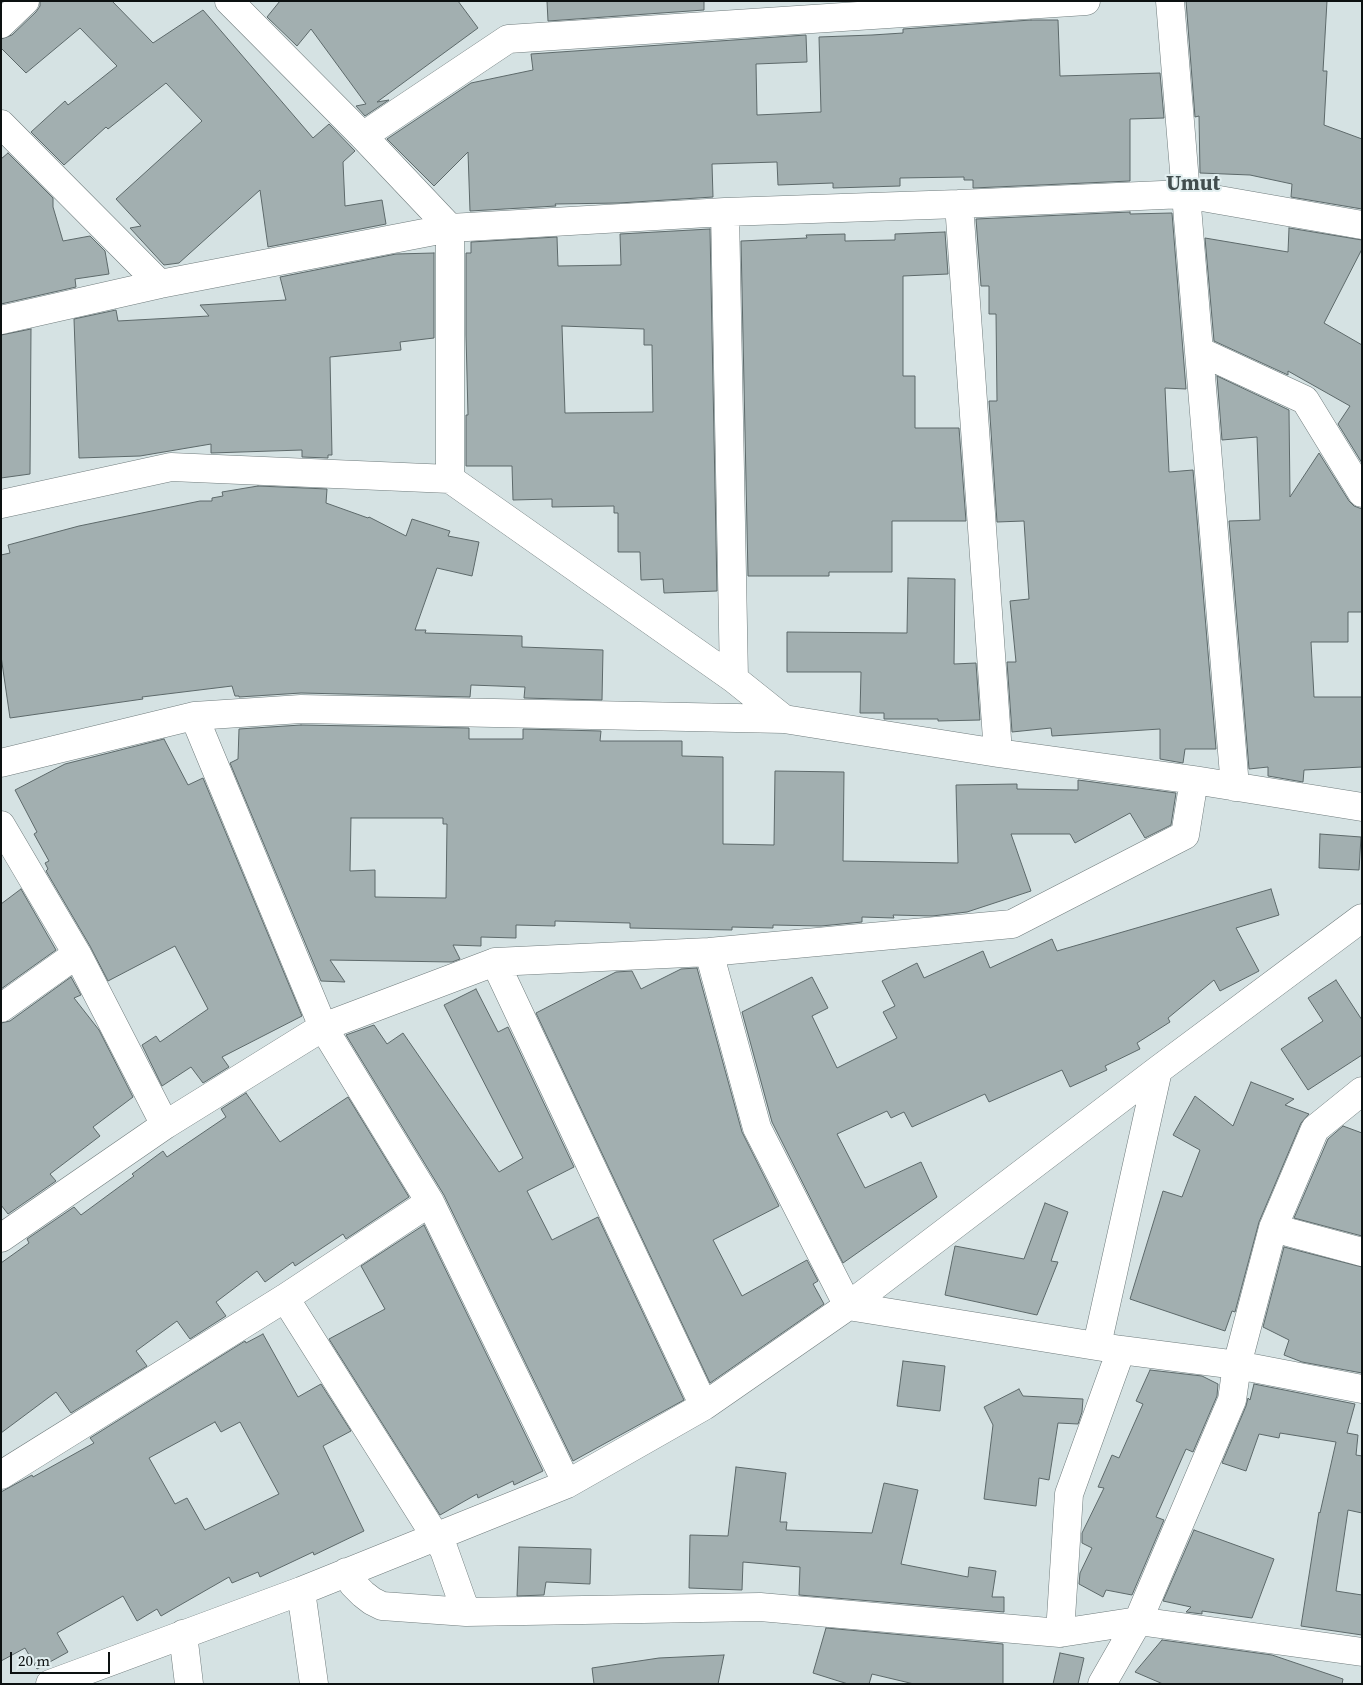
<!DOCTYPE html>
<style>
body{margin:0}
#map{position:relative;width:1363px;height:1685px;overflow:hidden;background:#d5e2e3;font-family:"Source Serif 4",serif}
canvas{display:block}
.frame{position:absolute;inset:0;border:2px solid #0c1111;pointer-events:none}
.scale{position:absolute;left:10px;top:1652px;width:100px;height:22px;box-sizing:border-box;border:2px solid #0c1111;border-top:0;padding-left:6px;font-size:15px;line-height:18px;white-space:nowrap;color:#0c1111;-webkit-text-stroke:4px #e2eff0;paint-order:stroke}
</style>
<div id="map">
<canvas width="1363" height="1685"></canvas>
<div class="frame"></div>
<div class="scale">20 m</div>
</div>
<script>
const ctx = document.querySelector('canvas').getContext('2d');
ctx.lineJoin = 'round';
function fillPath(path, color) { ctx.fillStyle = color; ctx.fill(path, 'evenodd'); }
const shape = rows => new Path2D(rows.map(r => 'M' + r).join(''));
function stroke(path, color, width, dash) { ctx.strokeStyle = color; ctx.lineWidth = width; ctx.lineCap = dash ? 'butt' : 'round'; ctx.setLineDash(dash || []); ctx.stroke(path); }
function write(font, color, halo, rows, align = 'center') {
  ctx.font = font + ' "Source Serif 4",serif'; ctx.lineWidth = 4; ctx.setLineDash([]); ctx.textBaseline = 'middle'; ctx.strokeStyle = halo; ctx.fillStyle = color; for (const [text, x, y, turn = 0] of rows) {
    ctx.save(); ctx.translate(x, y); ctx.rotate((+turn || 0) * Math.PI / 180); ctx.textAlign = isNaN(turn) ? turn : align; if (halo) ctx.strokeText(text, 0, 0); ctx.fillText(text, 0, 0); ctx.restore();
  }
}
const building = shape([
 [40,1,112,1,153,43,203,10,313,138,329,124,355,151,343,162,345,206,382,200,386,224,268,247,260,190,179,263,164,265,130,228,141,226,116,199,202,121,166,83,108,129,106,127,64,165,31,132,65,101,68,105,117,66,80,28,26,73,1,48,1,39,12,35,36,12,40,6,40,1],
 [280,1,458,1,478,28,377,102,389,100,365,116,356,106,366,104,311,29,297,46,267,17,280,1],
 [547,1,704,1,704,10,548,21,547,1],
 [1186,1,1327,1,1323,71,1327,71,1324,125,1362,139,1362,209,1291,197,1292,184,1250,175,1200,173,1199,116,1195,117,1186,1],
 [1031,20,1058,20,1060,76,1160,73,1164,118,1130,119,1130,181,973,188,973,180,964,180,964,177,900,178,900,186,833,188,833,183,778,185,777,162,712,164,713,197,619,203,555,204,556,206,470,211,468,152,434,186,387,139,471,83,533,70,531,54,806,35,807,62,756,64,757,115,821,112,819,37,872,35,903,33,903,29,1031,20],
 [8,153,53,198,53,207,63,241,90,236,105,251,109,274,75,279,76,287,1,304,1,159,8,153],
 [1130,212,1130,214,1172,213,1186,389,1165,388,1169,472,1193,470,1216,749,1185,749,1183,763,1160,759,1160,729,1052,736,1051,728,1012,732,1007,662,1016,662,1010,601,1029,599,1024,521,997,522,989,401,997,401,996,314,989,314,989,286,981,286,976,219,1130,212],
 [1289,228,1362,240,1362,249,1324,323,1362,345,1362,463,1338,424,1350,406,1288,371,1288,375,1214,341,1205,238,1288,252,1289,228],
 [710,229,717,591,664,593,663,579,641,580,640,552,618,552,618,513,614,513,614,506,552,507,552,499,513,500,512,466,466,466,466,415,468,415,466,335,466,253,471,253,471,242,557,237,558,266,621,265,620,234,710,229],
 [562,326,644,329,644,345,652,345,653,412,565,413,562,326],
 [945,232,948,274,903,276,903,376,915,376,915,428,959,428,966,521,892,521,892,572,829,572,829,576,748,576,741,241,807,238,806,235,845,234,845,241,895,240,895,234,945,232],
 [434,253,434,338,400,342,401,350,330,357,332,455,328,455,328,458,302,457,302,450,211,453,211,444,140,456,79,458,74,319,116,310,118,321,209,316,200,305,286,300,280,277,396,254,434,253],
 [31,329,30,474,1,478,1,335,31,329],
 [1217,376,1289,410,1290,497,1319,453,1349,501,1354,506,1362,509,1362,612,1348,612,1348,642,1311,642,1314,697,1362,697,1362,767,1304,770,1303,782,1268,776,1268,767,1249,769,1229,521,1260,520,1257,437,1222,440,1217,376],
 [258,486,327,489,326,503,368,518,369,517,406,536,412,519,450,531,448,536,479,542,472,576,437,568,415,630,426,630,425,633,522,636,522,647,603,650,602,700,524,698,525,687,471,685,470,697,301,693,239,697,239,696,235,696,232,686,142,697,143,699,10,718,1,656,1,555,10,553,8,545,79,526,200,501,212,501,212,498,223,496,222,492,258,486],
 [908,578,955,579,954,664,976,663,980,720,938,721,938,719,884,719,884,713,860,713,861,672,787,672,787,632,907,633,908,578],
 [301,725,469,728,469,739,523,739,523,729,601,731,600,741,682,741,682,756,723,757,723,844,774,845,775,771,844,772,843,861,958,863,956,785,1017,784,1017,789,1078,790,1078,780,1176,793,1171,825,1145,838,1130,813,1075,843,1070,834,1011,834,1031,891,967,912,932,916,893,915,894,918,862,917,862,922,821,926,773,925,773,928,732,927,732,930,630,928,630,923,555,921,555,926,516,925,516,938,481,937,481,946,453,945,460,959,452,962,330,960,345,982,321,981,230,763,238,759,239,729,301,725],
 [351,818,443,818,443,824,447,824,446,898,375,897,375,870,350,871,351,818],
 [164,739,188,785,203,778,302,1016,222,1057,229,1067,203,1083,191,1067,162,1086,142,1045,156,1036,160,1042,208,1009,175,946,108,981,90,946,46,871,48,869,45,863,49,861,34,834,37,832,15,790,65,764,164,739],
 [1320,834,1361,837,1359,870,1319,868,1320,834],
 [21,889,56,950,1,989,1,904,21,889],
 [1271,889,1279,915,1236,928,1259,971,1220,991,1214,980,1168,1018,1170,1022,1137,1043,1140,1049,1105,1066,1107,1070,1070,1087,1062,1070,989,1102,985,1094,912,1127,904,1112,891,1118,887,1111,837,1134,865,1188,921,1162,937,1197,843,1263,772,1122,742,1012,812,977,828,1008,812,1016,837,1068,897,1038,883,1012,895,1006,882,981,917,963,924,978,983,951,990,968,1052,939,1057,951,1271,889],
 [697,968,742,1132,779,1206,713,1240,742,1296,807,1260,818,1281,813,1284,824,1304,710,1383,536,1013,616,972,632,971,641,989,681,969,697,968],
 [71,977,81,995,74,998,99,1030,133,1097,93,1127,100,1136,50,1174,56,1181,8,1214,1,1205,1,1023,10,1021,71,977],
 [1336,980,1362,1020,1362,1055,1308,1090,1281,1049,1323,1021,1308,998,1336,980],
 [476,989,498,1032,508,1027,574,1167,527,1191,552,1240,598,1217,684,1400,573,1461,444,1195,346,1035,374,1025,387,1044,403,1033,499,1172,523,1158,444,1005,476,989],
 [1251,1082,1294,1099,1285,1105,1309,1114,1301,1123,1259,1222,1235,1312,1232,1311,1225,1331,1130,1299,1163,1191,1182,1197,1200,1150,1173,1135,1195,1096,1233,1126,1251,1082],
 [246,1093,280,1142,348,1097,409,1197,346,1239,343,1234,295,1266,293,1262,265,1282,257,1271,216,1302,226,1316,190,1339,177,1321,136,1351,147,1366,71,1413,56,1392,1,1433,1,1263,29,1243,27,1239,74,1207,81,1215,134,1176,132,1174,163,1151,167,1157,226,1117,221,1109,246,1093],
 [1343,1126,1362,1133,1362,1236,1294,1218,1328,1139,1343,1126],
 [1045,1203,1068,1212,1051,1261,1058,1262,1037,1315,945,1295,955,1246,1024,1259,1045,1203],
 [424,1225,543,1471,514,1485,513,1481,478,1498,477,1494,440,1515,329,1339,385,1309,361,1266,424,1225],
 [1284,1247,1362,1267,1362,1373,1302,1362,1284,1355,1289,1340,1263,1327,1284,1247],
 [263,1334,298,1397,321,1384,351,1431,323,1446,364,1531,314,1555,313,1552,260,1577,258,1572,232,1583,229,1577,161,1616,157,1609,137,1621,123,1596,57,1633,68,1652,37,1669,25,1648,1,1661,1,1492,32,1475,33,1477,94,1443,90,1438,245,1341,246,1343,263,1334],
 [215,1422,221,1432,240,1422,279,1494,205,1530,187,1498,175,1504,149,1458,215,1422],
 [903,1361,945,1366,940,1411,897,1406,903,1361],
 [1150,1370,1202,1376,1218,1384,1217,1396,1193,1452,1186,1449,1156,1517,1164,1520,1132,1595,1106,1590,1103,1597,1079,1584,1080,1573,1092,1548,1082,1543,1082,1533,1104,1488,1098,1487,1112,1455,1119,1458,1143,1404,1136,1401,1150,1370],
 [1254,1384,1355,1404,1347,1433,1358,1435,1356,1455,1362,1456,1362,1513,1348,1510,1336,1591,1362,1595,1362,1635,1301,1626,1319,1512,1320,1513,1336,1442,1280,1433,1279,1438,1259,1434,1246,1471,1222,1463,1246,1406,1248,1398,1250,1400,1254,1384],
 [1019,1389,1023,1396,1083,1399,1082,1412,1078,1424,1058,1423,1049,1480,1039,1478,1036,1506,984,1499,993,1425,984,1407,1019,1389],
 [736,1467,786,1473,780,1522,787,1522,786,1530,872,1533,884,1483,918,1490,901,1564,968,1577,969,1567,996,1571,992,1597,1004,1597,1004,1612,799,1595,800,1567,743,1562,742,1590,689,1588,690,1535,728,1536,736,1467],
 [1194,1530,1274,1559,1252,1618,1202,1611,1202,1614,1186,1612,1191,1607,1163,1601,1194,1530],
 [519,1547,591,1549,590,1584,546,1582,544,1595,517,1596,519,1547],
 [826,1628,1003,1644,1003,1684,914,1684,872,1674,869,1684,848,1684,813,1673,826,1628],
 [1162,1640,1272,1655,1343,1679,1342,1684,1163,1684,1135,1672,1162,1640],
 [1060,1653,1084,1658,1078,1684,1053,1684,1060,1653],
 [724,1655,718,1684,594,1684,592,1668,659,1658,724,1655]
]);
const street = shape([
 [229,1,363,136,450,228,450,479],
 [1170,1,1235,787],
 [1,24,25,1],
 [1,124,160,284],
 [363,136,508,39,1086,1],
 [959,204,998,753],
 [725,212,734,679],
 [1,320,160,284,450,228,725,212,959,204,1185,194,1362,225],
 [1199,351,1305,400,1362,493],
 [1,504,171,467,450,479,734,679,784,719,998,753,1194,780,1362,807],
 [194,716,323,1027,430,1202,567,1484],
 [1,763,194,716,301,709,784,719],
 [1,825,77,954,165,1125],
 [709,952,757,1128,848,1306,1121,1350,1237,1365,1362,1389],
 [495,962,704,1406],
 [1,1008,77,954],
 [1273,1228,1362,1252],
 [1,1238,165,1125,323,1027,495,962,709,952,1012,924,1185,835,1194,780],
 [285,1298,444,1550,466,1612],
 [1097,1345,1158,1070],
 [1,1475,285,1298,430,1202],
 [346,1572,353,1584,363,1594,372,1601,382,1606,466,1612,760,1607,1060,1633,1138,1621,1362,1652],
 [301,1591,314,1684],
 [1060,1633,1069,1494,1121,1350],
 [183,1634,189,1684],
 [50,1684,301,1591,567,1484,704,1406,848,1306,1158,1070,1362,918],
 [1102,1684,1138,1621,1232,1400,1237,1365,1273,1228,1315,1129,1362,1091]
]);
const districtNames = [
 ["Umut",1193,185]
];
fillPath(building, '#a2afb0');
stroke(building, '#5d696a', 1);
stroke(street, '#707c7d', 29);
stroke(street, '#fff', 28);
write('bold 21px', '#424d4e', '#e2eff0', districtNames);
</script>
